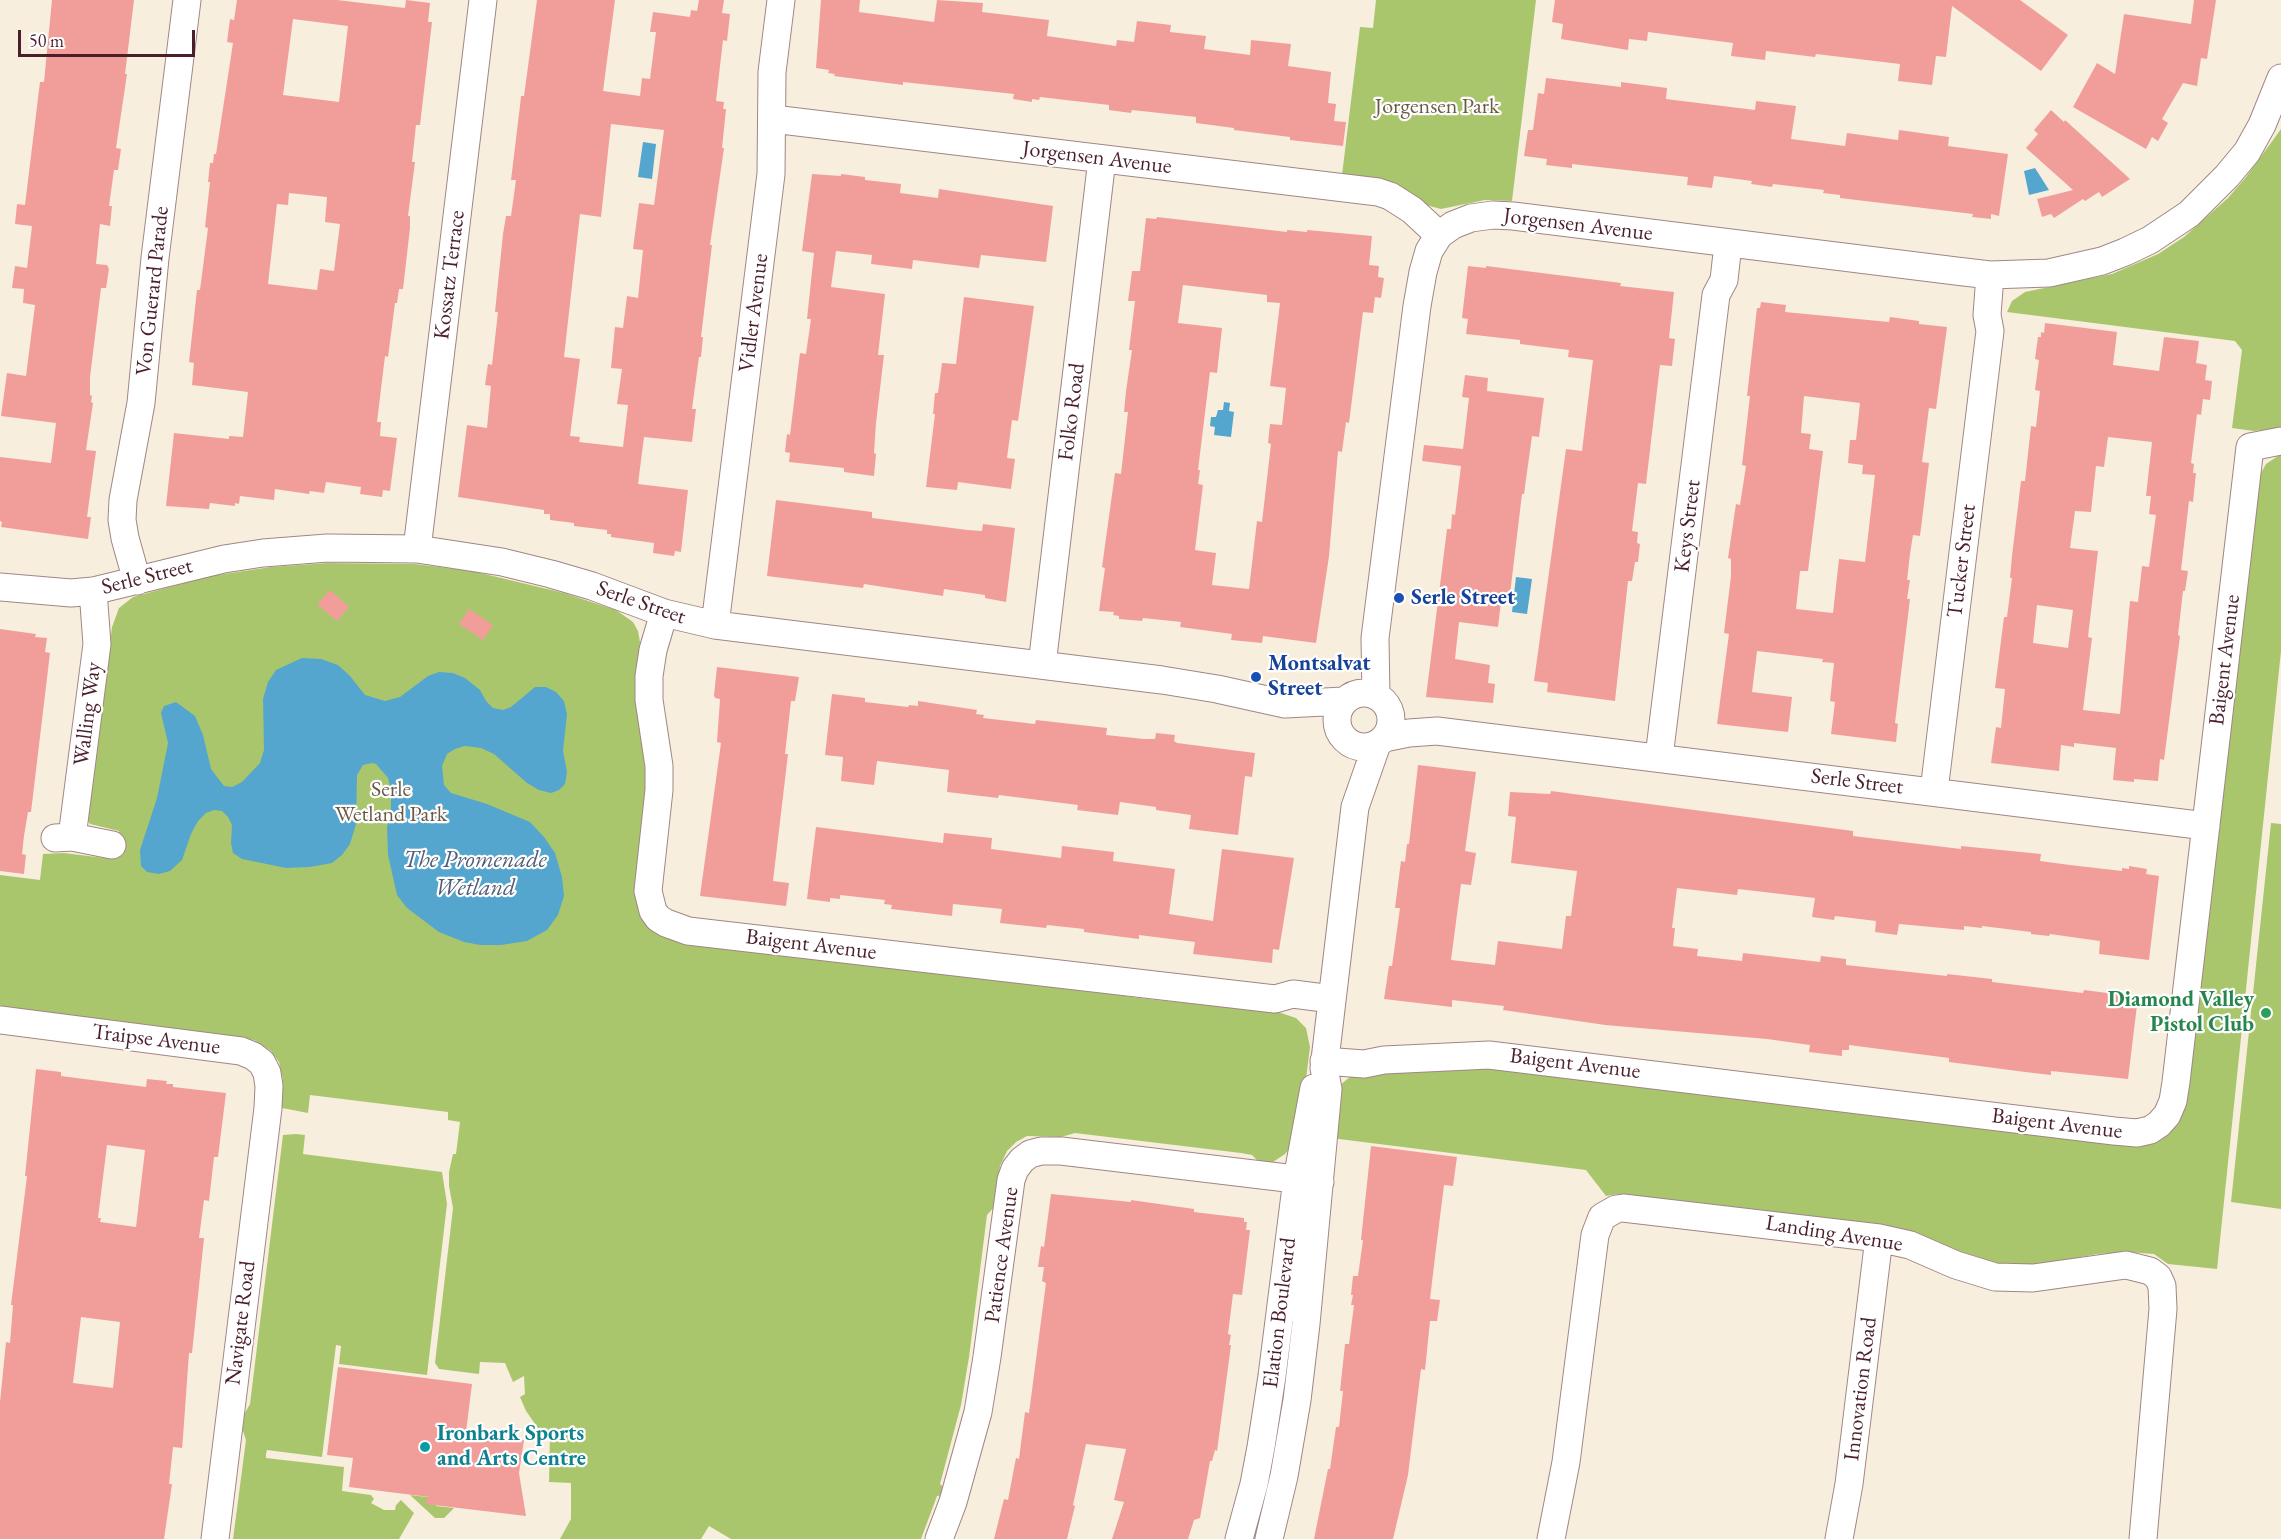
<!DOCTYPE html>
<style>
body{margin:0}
#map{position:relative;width:2281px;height:1539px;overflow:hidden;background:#f8eede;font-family:"EB Garamond",serif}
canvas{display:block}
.scale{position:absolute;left:18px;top:30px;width:177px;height:27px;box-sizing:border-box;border:3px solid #4a1f2b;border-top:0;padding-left:8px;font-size:18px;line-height:21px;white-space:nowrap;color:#4a1f2b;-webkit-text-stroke:4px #fff;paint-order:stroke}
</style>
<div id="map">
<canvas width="2281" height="1539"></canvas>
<div class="scale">50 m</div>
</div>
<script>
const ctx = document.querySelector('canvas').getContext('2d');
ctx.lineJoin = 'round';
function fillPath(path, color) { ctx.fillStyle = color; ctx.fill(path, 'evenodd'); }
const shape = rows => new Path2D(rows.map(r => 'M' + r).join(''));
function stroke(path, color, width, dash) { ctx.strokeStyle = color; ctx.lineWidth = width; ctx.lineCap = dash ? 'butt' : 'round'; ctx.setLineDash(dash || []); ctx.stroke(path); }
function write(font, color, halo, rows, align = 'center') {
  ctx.font = font + ' "EB Garamond",serif'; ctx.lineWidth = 4.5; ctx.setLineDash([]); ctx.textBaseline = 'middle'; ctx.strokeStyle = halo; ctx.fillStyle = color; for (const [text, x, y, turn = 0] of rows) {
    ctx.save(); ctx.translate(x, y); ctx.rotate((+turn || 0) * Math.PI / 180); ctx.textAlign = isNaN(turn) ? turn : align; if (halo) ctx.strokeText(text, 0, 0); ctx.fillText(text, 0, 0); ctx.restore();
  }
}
const green = shape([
 [1376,0,1536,0,1512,201,1485,200,1441,209,1426,205,1400,186,1342,175,1360,27,1373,28],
 [2281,129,2281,428,2254,431,2232,428,2242,350,2235,341,2007,312,2012,301,2025,292,2112,274,2158,254,2184,237,2228,198,2246,177],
 [2281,454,2281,651,2217,1269,2168,1264,2154,1254,2127,1252,2097,1254,2031,1266,2000,1264,1875,1225,1617,1194,1606,1196,1586,1170,1331,1138,1339,1086,1351,1076,1474,1066,2158,1139,2260,475,2266,464],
 [327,563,415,564,472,571,564,593,616,610,633,622,638,631,640,642,635,688,646,777,644,823,636,884,641,911,1070,988,1139,998,1281,1013,1296,1018,1306,1028,1310,1047,1303,1103,1291,1147,1285,1154,1273,1162,1259,1162,1252,1155,1241,1153,1075,1133,1061,1137,1027,1136,1016,1142,1007,1151,1000,1166,995,1206,987,1215,969,1357,961,1405,940,1484,947,1490,945,1495,937,1496,921,1539,731,1539,709,1526,701,1539,560,1539,571,1519,571,1483,549,1482,550,1435,545,1438,526,1411,520,1397,525,1394,524,1376,513,1382,505,1363,480,1362,479,1374,439,1369,435,1363,453,1208,449,1186,449,1172,453,1154,456,1154,460,1122,448,1120,448,1112,310,1095,308,1113,282,1108,281,1103,283,1080,279,1062,271,1051,254,1040,0,1008,0,875,40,880,43,854,64,853,113,859,116,856,119,831,90,824,88,821,112,627,119,608,133,597,210,576,271,567],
 [2271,823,2281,824,2281,1209,2231,1202],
 [296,1134,305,1135,303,1154,442,1172,447,1204,427,1375,339,1364,341,1346,336,1345,322,1457,267,1450,266,1454,266,1458,344,1467,342,1491,371,1495,374,1499,371,1503,384,1510,395,1510,396,1505,401,1500,414,1513,399,1539,233,1539,246,1440,241,1425,242,1418,250,1404,283,1135],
 [410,1495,435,1498,436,1506,454,1508,444,1518,435,1518]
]);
const water = shape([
 [643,142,656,144,652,179,638,177],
 [2035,168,2049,190,2029,195,2024,171],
 [1224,402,1230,403,1229,411,1234,412,1231,437,1214,435,1215,427,1210,426,1211,417,1216,417,1218,410,1223,410],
 [1516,577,1532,579,1527,614,1512,612],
 [302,658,321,659,338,665,350,676,365,695,385,701,400,697,428,676,439,672,453,673,465,678,480,690,486,701,493,708,503,710,511,707,535,687,546,687,556,692,564,701,567,714,563,751,567,772,565,784,559,790,551,793,539,790,527,783,494,754,481,748,465,746,455,749,447,754,442,766,444,785,451,793,487,804,530,822,544,837,555,853,562,877,564,896,558,915,547,930,527,941,501,945,480,945,464,942,439,932,407,908,397,895,388,855,387,827,391,810,391,790,388,778,376,764,372,763,363,765,357,775,356,824,350,844,342,855,332,863,310,867,286,868,242,859,233,853,231,843,232,825,228,817,222,811,214,810,206,813,198,821,191,834,182,860,170,871,159,874,147,872,141,866,140,850,157,798,168,743,161,713,164,706,176,702,195,716,203,735,211,769,224,786,232,787,242,782,260,763,264,750,263,699,268,682,276,670]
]);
const building = shape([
 [52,0,134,0,125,74,127,74,116,148,121,149,118,170,114,170,109,206,112,206,110,226,100,224,96,264,107,265,109,269,106,288,101,288,90,377,90,395,92,396,91,402,93,403,86,450,96,451,87,517,91,517,88,539,1,527,2,522,0,521,0,457,51,463,56,423,1,416,7,373,26,376,35,305,23,303,24,289,12,288,15,266,27,268,32,226,15,224,17,204,25,205,40,82,44,82],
 [237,0,337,0,405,8,406,0,430,3,428,22,432,22,420,125,416,125,412,162,415,162,408,216,410,216,410,228,403,289,399,289,397,303,395,303,388,357,385,356,377,422,381,422,380,436,397,438,390,491,383,490,382,497,360,494,361,487,326,482,324,493,310,491,309,494,275,489,274,500,240,496,239,504,235,503,235,506,210,503,209,509,166,506,174,433,229,439,229,436,243,437,248,392,192,385,194,363,189,362,197,290,200,290,208,228,205,227,210,182,208,182,210,163,213,163,214,154,216,154,233,43,227,42,230,19,234,20],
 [293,19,348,26,339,102,283,95],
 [289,193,327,197,325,222,340,224,334,271,320,269,317,290,268,284,277,204,288,205],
 [537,0,615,0,603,91,640,96,642,78,650,79,656,32,650,32,653,12,690,17,691,10,697,11,699,0,724,0,722,13,730,14,727,41,723,40,716,101,724,102,723,109,726,109,722,148,724,148,710,245,712,245,701,337,703,337,701,357,699,357,692,409,696,409,692,442,644,437,638,484,688,490,681,552,675,551,674,556,653,553,654,543,611,537,611,534,607,534,607,530,574,526,574,523,550,520,550,514,544,514,544,510,458,497,467,425,487,428,491,386,485,385,488,364,492,365,498,312,495,312,503,234,506,216,511,216,516,180,511,180,520,106,521,96,524,96],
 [611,124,664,130,654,205,639,203,633,249,643,250,638,298,627,296,623,328,615,327,611,368,622,369,617,404,628,405,623,447,579,442,580,437,570,436,580,359,564,357,580,214,601,217],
 [821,0,860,0,859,12,934,22,937,0,983,3,982,12,1049,20,1047,36,1116,46,1117,40,1134,42,1137,21,1171,25,1170,32,1206,36,1204,49,1250,55,1251,40,1291,44,1288,66,1331,72,1328,103,1336,104,1334,121,1346,122,1343,146,1290,140,1290,137,1234,130,1234,128,1196,123,1196,117,1132,110,1131,113,1109,110,1109,105,1040,97,1039,100,1032,99,1032,102,1013,99,1014,94,903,82,903,85,834,76,835,74,828,73,829,70,816,68],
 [1555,0,2020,0,2068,35,2041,71,1952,6,1946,57,1936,56,1932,85,1898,81,1900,64,1816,54,1815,57,1766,51,1765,60,1731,56,1733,43,1648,32,1647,41,1629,39,1628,50,1561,39,1563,24,1552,22],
 [2194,0,2216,0,2207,59,2201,58,2197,86,2183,83,2162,119,2168,123,2158,141,2152,137,2146,149,2073,107,2097,63,2115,74,2124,14,2191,24],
 [1546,78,1621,87,1621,82,1667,88,1666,99,1755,110,1756,101,1796,106,1791,139,1845,146,1847,133,1898,140,1899,130,1949,137,1948,146,2008,154,1999,216,1991,214,1991,219,1972,217,1973,214,1840,198,1840,195,1823,193,1824,190,1773,184,1772,187,1751,184,1752,181,1714,176,1712,188,1687,185,1688,177,1572,164,1572,168,1546,165,1547,159,1524,156,1528,130,1533,130,1538,93,1544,94],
 [2051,110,2064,122,2065,120,2130,179,2102,197,2099,192,2085,201,2083,199,2054,218,2051,214,2042,217,2037,199,2073,190,2026,148,2038,134,2034,130],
 [812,174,841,176,841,174,865,177,865,180,901,184,900,193,938,198,939,189,1053,206,1046,262,981,255,979,268,913,260,912,269,871,264,872,255,836,251,831,287,885,294,878,355,884,355,876,423,874,453,876,454,874,476,844,472,844,468,789,462,790,453,785,452,787,434,790,435,800,353,806,354,811,319,807,319,814,253,802,251],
 [1157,217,1287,232,1287,230,1307,232,1307,230,1372,236,1369,265,1379,266,1378,277,1384,278,1381,298,1375,297,1373,313,1363,312,1349,423,1346,422,1342,452,1338,451,1329,556,1316,643,1263,636,1262,643,1231,640,1232,634,1180,627,1181,622,1143,618,1142,621,1119,619,1119,616,1113,615,1114,612,1099,611,1105,568,1102,567,1115,473,1121,474,1128,412,1124,412,1126,391,1132,350,1129,350,1135,301,1128,301,1132,271,1140,271,1146,218,1156,219],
 [1183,285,1267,295,1267,302,1280,303,1270,386,1286,388,1282,425,1270,424,1268,443,1271,444,1262,522,1257,521,1249,589,1212,585,1216,553,1195,550,1203,485,1198,484,1200,470,1198,470,1210,372,1217,373,1222,328,1178,323],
 [1468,266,1486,268,1486,266,1621,283,1620,286,1674,292,1669,338,1675,339,1672,366,1660,365,1646,484,1638,483,1632,531,1638,532,1637,543,1640,544,1638,562,1635,562,1632,581,1628,581,1615,701,1547,692,1548,683,1534,681,1566,449,1582,451,1593,360,1568,357,1569,350,1520,344,1520,340,1466,334,1468,319,1462,318],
 [964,297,1034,306,1018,421,1012,420,1007,458,1015,459,1011,489,958,482,957,490,926,487,935,414,933,414,935,393,938,393,942,363,956,364],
 [1761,302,1786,305,1785,312,1889,322,1890,317,1919,321,1919,324,1947,327,1936,409,1929,408,1922,462,1929,463,1920,536,1913,535,1910,554,1907,580,1910,580,1907,599,1910,599,1895,723,1898,724,1896,742,1831,734,1835,702,1830,701,1834,663,1822,662,1823,659,1757,651,1752,692,1792,697,1788,732,1717,724,1729,634,1724,633,1731,576,1731,559,1728,558,1736,504,1740,505,1746,466,1742,465,1750,396,1747,396,1757,308,1760,308],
 [1804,396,1860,403,1856,440,1850,440,1848,463,1863,465,1862,474,1875,475,1865,562,1839,559,1833,613,1796,609,1800,571,1808,571,1823,451,1809,449,1811,434,1801,433],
 [2045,323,2117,332,2113,365,2159,371,2164,337,2199,341,2196,363,2207,365,2205,380,2212,381,2210,400,2203,399,2201,415,2197,414,2191,463,2194,464,2193,473,2196,473,2193,502,2189,501,2181,570,2188,571,2185,591,2183,591,2178,635,2180,636,2164,760,2160,759,2158,781,2134,779,2134,782,2113,780,2116,748,2074,743,2074,747,2061,745,2059,771,1991,763,1996,727,2001,728,2005,689,1995,688,2004,617,2007,617,2012,578,2010,578,2012,556,2021,481,2025,481,2031,426,2036,427,2040,391,2035,390,2039,360,2035,359,2038,337,2041,337,2041,332,2044,333],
 [2108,437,2152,442,2146,496,2151,496,2149,514,2156,515,2149,567,2142,566,2138,602,2130,601,2120,714,2083,710,2092,638,2088,637,2098,551,2070,548,2075,511,2091,512,2096,466,2104,467],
 [2037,605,2073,610,2068,648,2033,643],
 [1465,375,1488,378,1487,391,1544,398,1539,437,1532,436,1524,494,1522,494,1510,594,1502,593,1498,627,1459,622,1455,659,1490,665,1488,683,1495,684,1493,703,1426,697,1447,529,1451,529,1452,514,1455,515,1461,466,1422,461,1424,445,1463,449,1469,398,1462,397],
 [776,500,872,512,872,518,968,530,982,531,983,524,1015,528,1006,602,985,598,985,595,944,589,943,596,864,584,863,588,767,576],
 [330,590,349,607,337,621,317,604],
 [469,609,493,625,483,640,459,624],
 [0,629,36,634,35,637,47,638,45,652,50,653,31,812,28,812,24,836,22,854,26,855,24,874,0,871],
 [717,667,799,677,795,701,791,701,785,754,788,754,773,881,789,883,786,906,700,896,721,743,717,742,720,699,715,698,714,695],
 [832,694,865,698,865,702,908,707,909,705,918,706,918,701,977,710,976,714,984,715,983,718,1035,724,1036,720,1107,728,1106,735,1144,739,1155,739,1156,733,1175,735,1174,741,1177,743,1255,753,1252,777,1245,776,1238,835,1189,829,1191,815,1156,810,1156,807,1120,802,1118,815,1077,810,1078,805,999,795,998,798,947,792,949,770,877,761,874,785,841,781,843,757,825,755],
 [1418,765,1476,772,1465,851,1476,853,1471,885,1461,884,1451,960,1495,965,1498,941,1562,949,1566,916,1571,916,1577,871,1511,863,1516,817,1508,816,1510,792,1550,794,1551,791,1853,831,1853,836,1961,849,1961,846,2041,854,2040,861,2070,865,2122,871,2122,868,2129,869,2129,866,2147,869,2146,874,2159,876,2149,960,2099,954,2100,941,2050,934,2049,936,2031,934,2031,932,1982,926,1982,928,1964,926,1964,930,1899,924,1897,935,1875,932,1876,921,1835,916,1834,920,1812,917,1815,898,1738,889,1737,895,1677,888,1672,928,1675,928,1673,946,1698,949,1697,956,1742,961,1743,953,1820,962,1821,956,1846,959,1846,965,1947,976,1947,974,1992,979,1992,982,2083,993,2084,990,2138,997,2128,1079,2051,1071,2051,1075,2025,1072,1949,1062,1949,1058,1849,1045,1849,1050,1842,1050,1842,1056,1809,1052,1810,1045,1767,1039,1605,1025,1503,1010,1504,1006,1452,1000,1452,1007,1384,999,1389,966,1392,966,1400,908,1395,908,1401,861,1405,862,1407,844,1409,844],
 [816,827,943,843,944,833,992,838,991,849,1061,858,1062,846,1114,852,1113,861,1175,869,1169,914,1213,921,1222,849,1294,858,1279,950,1273,949,1272,963,1193,954,1195,942,1139,935,1139,939,1084,932,1084,929,1047,925,1046,928,1000,923,1002,909,953,904,952,916,891,909,892,905,884,904,885,900,840,895,840,899,830,898,830,902,807,899],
 [36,1069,61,1072,61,1076,146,1087,147,1079,167,1081,166,1084,173,1084,173,1087,226,1093,218,1157,214,1157,209,1201,204,1200,199,1238,204,1238,192,1353,189,1353,183,1437,182,1448,173,1447,169,1484,172,1484,164,1539,0,1539,0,1402,6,1342,10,1343,13,1305,11,1305,27,1176,25,1176],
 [107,1145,145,1150,136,1227,100,1222,101,1218,98,1218],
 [81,1317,120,1322,113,1388,73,1383],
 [1371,1146,1457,1157,1453,1186,1444,1185,1435,1257,1430,1299,1440,1300,1437,1321,1430,1321,1425,1370,1421,1369,1408,1475,1393,1539,1314,1539,1328,1469,1330,1469,1336,1427,1339,1427,1343,1391,1340,1391,1345,1344,1349,1344,1354,1305,1351,1305,1353,1295,1351,1295,1353,1276,1358,1276,1363,1240,1361,1240],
 [1051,1194,1131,1202,1131,1200,1194,1209,1194,1212,1244,1218,1244,1222,1247,1222,1246,1230,1250,1230,1242,1295,1233,1294,1228,1334,1231,1335,1229,1345,1231,1345,1217,1451,1215,1450,1212,1461,1210,1461,1200,1518,1194,1520,1188,1539,1112,1539,1124,1502,1114,1500,1126,1449,1086,1444,1073,1505,1075,1506,1067,1539,994,1539,1004,1499,1008,1500,1016,1458,1019,1459,1025,1412,1029,1413,1046,1283,1042,1281,1044,1267,1038,1267,1041,1246,1044,1247],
 [338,1367,472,1384,466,1432,524,1440,519,1473,526,1516,425,1504,429,1497,349,1487,353,1458,327,1455]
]);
const minor = shape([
 [773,119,1378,192,1390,196,1412,210,1439,235],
 [417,549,483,0],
 [137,581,125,538,122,520,123,500,141,403,155,258,187,0],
 [0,587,71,593,93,591,224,559,263,553,327,548,417,549,502,562,551,574,592,586,664,613,715,625,1162,680,1217,689,1285,704,1344,701],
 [664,613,653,650,649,676,649,700,659,766,659,790,648,891,653,911,658,918,666,923,688,931,1275,999,1293,994,1332,999],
 [715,625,771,174,772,72,781,0],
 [1042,665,1102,159],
 '1337 720a27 27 0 1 1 54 0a27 27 0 1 1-54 0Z',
 [1376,696,1375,638,1417,306,1423,272,1429,251,1439,235,1453,225,1471,218,1493,215,1513,216,1956,271,1990,275,2049,273,2102,261,2125,252,2150,240,2189,214,2227,176,2247,152,2262,125,2281,78],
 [1384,738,1409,733,1437,731,2206,826],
 [1659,757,1716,295,1724,280,1728,244],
 [1934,791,1990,331,1987,315,1990,275],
 [72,837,97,644,93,591],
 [55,838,72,837,112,845],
 [0,1020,241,1051,253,1056,262,1063,267,1073,269,1086,268,1108,215,1539],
 [1324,1061,1364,1064,1384,1060,1489,1055,2114,1131,2137,1133,2150,1130,2159,1124,2167,1115,2173,1101,2176,1082,2250,447,2281,441],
 [939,1539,953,1502,978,1412,987,1357,1011,1180,1015,1169,1022,1160,1030,1154,1041,1151,1061,1151,1320,1182],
 [1239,1539,1254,1484,1261,1447,1272,1376,1297,1179,1314,1088],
 [1269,1539,1284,1476,1297,1400,1306,1324,1328,1089,1324,1068,1355,807,1377,744],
 [1551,1539,1566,1462,1595,1235,1602,1217,1616,1209,1623,1208,1879,1238,1910,1245,1956,1265,1995,1277,2033,1278,2126,1265,2150,1271,2158,1277,2162,1286,2163,1309,2143,1539],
 [1839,1539,1849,1484,1879,1238]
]);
const markers = [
 [1399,598,6,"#1a4fb4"],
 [1256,677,6,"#1a4fb4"],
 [2266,1013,6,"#2e9e5b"],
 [425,1447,6,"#0f9aa8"]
];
const parkNames = [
 ["Jorgensen Park",1437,107],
 ["Serle",391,790],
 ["Wetland Park",391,815]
];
const streetNames = [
 ["Jorgensen Avenue",1097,158,7],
 ["Jorgensen Avenue",1578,225,7],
 ["Kossatz Terrace",450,275,-83],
 ["Von Guerard Parade",153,291,-84],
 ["Vidler Avenue",754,313,-83],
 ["Folko Road",1072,412,-83],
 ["Keys Street",1688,526,-83],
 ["Tucker Street",1962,561,-83],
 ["Serle Street",147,577,-14],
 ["Serle Street",641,603,19],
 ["Baigent Avenue",2225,660,-83],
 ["Walling Way",88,714,-83],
 ["Serle Street",1857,782,7],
 ["Baigent Avenue",811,945,7],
 ["Traipse Avenue",156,1040,7],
 ["Baigent Avenue",1575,1064,7],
 ["Baigent Avenue",2057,1124,7],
 ["Landing Avenue",1834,1234,9],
 ["Patience Avenue",1002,1255,-82],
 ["Elation Boulevard",1280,1313,-83],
 ["Navigate Road",241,1323,-83],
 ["Innovation Road",1861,1389,-83]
];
const transitNames = [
 ["Serle Street",1411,598],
 ["Montsalvat",1268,664],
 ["Street",1268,689]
];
const leisureNames = [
 ["Diamond Valley",2254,1000],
 ["Pistol Club",2254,1025]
];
const cultureNames = [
 ["Ironbark Sports",437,1434],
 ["and Arts Centre",437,1459]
];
const waterNames = [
 ["The Promenade",475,860],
 ["Wetland",475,888]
];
fillPath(green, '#aac66c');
fillPath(water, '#54a6cf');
fillPath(building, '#f19e9a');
stroke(minor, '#a18684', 29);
stroke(minor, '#fff', 27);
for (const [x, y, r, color] of markers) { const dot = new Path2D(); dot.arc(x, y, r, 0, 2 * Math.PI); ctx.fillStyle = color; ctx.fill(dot); stroke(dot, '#fff', 2); }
write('22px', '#6c5942', '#fff', parkNames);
write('22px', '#4a1f2b', '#fff', streetNames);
write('bold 22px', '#164399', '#fff', transitNames, 'left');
write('bold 22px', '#27864d', '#fff', leisureNames, 'right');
write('bold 22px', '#0d838f', '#fff', cultureNames, 'left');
write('italic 24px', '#4e5c75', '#fff', waterNames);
</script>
